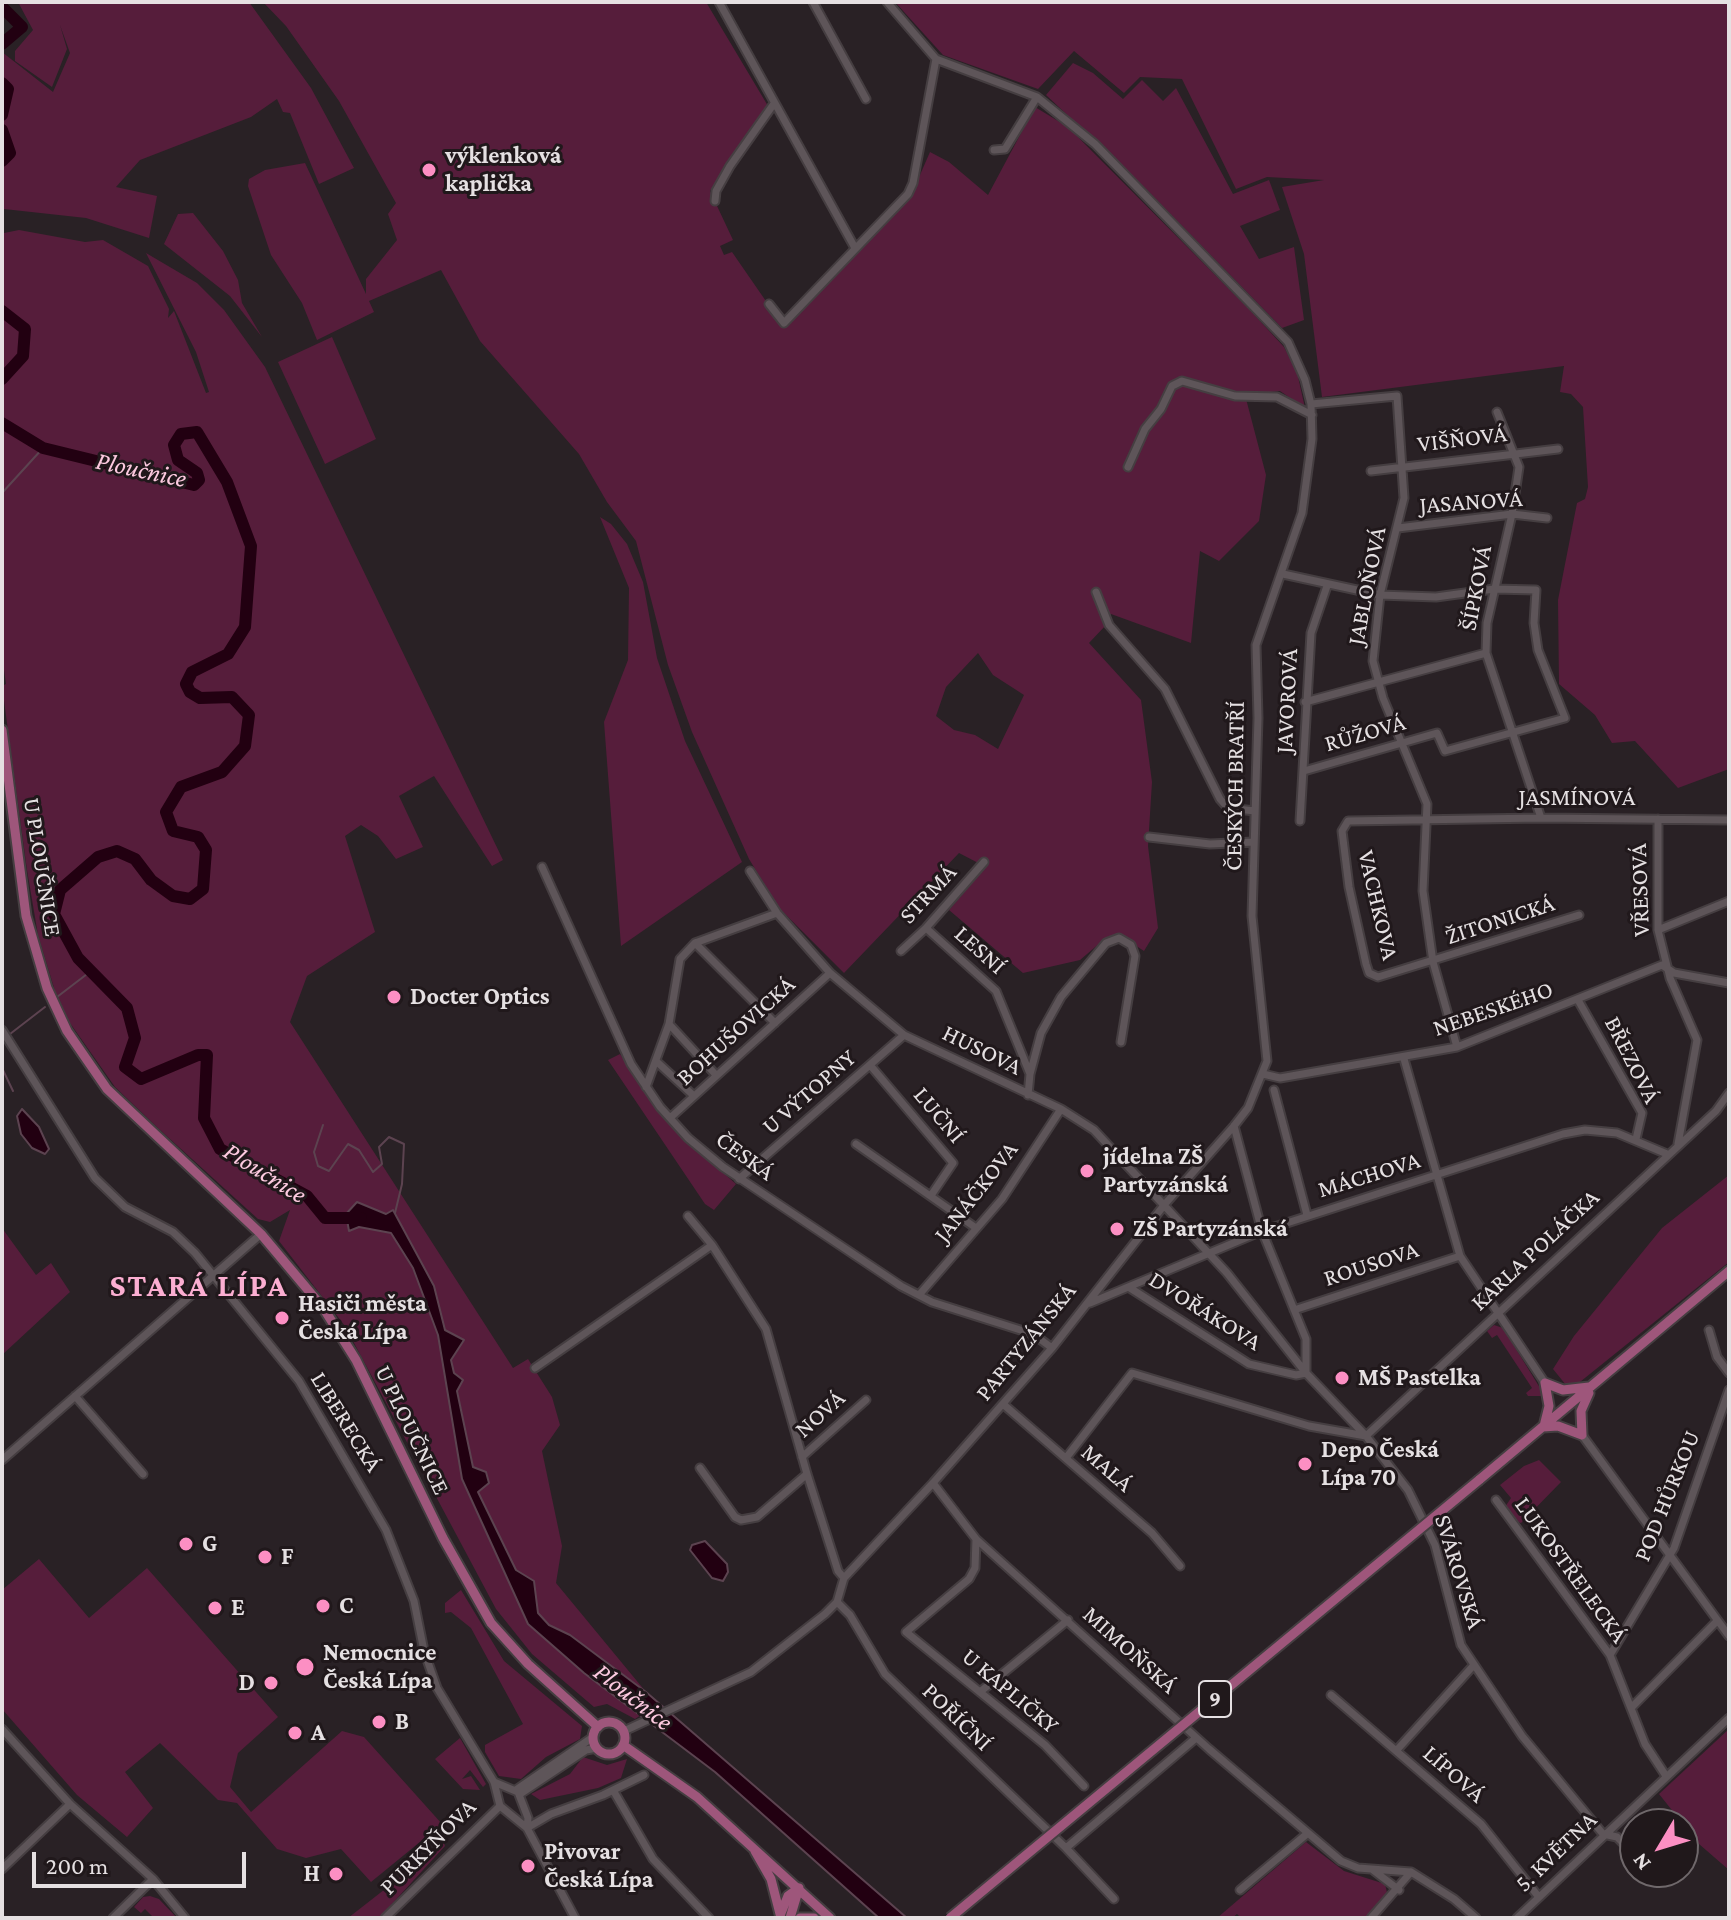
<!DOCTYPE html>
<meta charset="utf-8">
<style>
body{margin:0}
#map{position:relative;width:1731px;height:1920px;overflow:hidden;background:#292125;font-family:"Crimson Pro",serif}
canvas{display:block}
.frame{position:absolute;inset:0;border:4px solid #e5e0e2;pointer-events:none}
.north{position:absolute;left:1619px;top:1808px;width:80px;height:80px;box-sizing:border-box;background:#20181b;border:2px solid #6f686b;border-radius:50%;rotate:232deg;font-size:22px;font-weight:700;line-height:32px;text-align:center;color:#e5e0e2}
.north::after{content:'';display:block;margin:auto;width:28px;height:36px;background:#fc8fc3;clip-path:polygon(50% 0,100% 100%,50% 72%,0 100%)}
.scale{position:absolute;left:32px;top:1852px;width:214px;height:36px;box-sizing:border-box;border:4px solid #e5e0e2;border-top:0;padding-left:10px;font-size:24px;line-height:28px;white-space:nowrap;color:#e5e0e2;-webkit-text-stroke:6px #20181b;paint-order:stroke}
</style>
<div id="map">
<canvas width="1731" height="1920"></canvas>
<div class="frame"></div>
<div class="north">N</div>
<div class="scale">200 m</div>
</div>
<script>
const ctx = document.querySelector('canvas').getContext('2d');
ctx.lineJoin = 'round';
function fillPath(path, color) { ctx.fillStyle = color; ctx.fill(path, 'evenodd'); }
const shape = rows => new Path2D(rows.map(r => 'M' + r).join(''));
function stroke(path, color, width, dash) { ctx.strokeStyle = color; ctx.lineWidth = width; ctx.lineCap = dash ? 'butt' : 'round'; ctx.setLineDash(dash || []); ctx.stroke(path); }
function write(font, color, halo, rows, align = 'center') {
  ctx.font = font + ' "Crimson Pro",serif'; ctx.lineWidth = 6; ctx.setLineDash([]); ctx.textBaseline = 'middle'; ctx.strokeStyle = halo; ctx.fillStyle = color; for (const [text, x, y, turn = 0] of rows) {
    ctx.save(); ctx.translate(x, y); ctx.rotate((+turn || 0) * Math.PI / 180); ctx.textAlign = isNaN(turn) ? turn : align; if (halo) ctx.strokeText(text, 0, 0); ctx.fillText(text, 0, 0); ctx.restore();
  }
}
const green = shape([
 [18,2,249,2,311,88,354,168,319,184,290,113,283,112,277,99,251,117,140,160,116,187,157,196,149,238,86,218,4,209,4,233,19,230,85,242,103,240,148,266,169,309,168,318,174,311,206,393,209,392,196,352,146,253,197,283,224,310,265,367,503,860,492,866,434,776,399,796,423,847,396,859,378,836,361,825,345,836,375,932,307,976,290,1022,513,1368,528,1359,552,1397,560,1425,542,1451,562,1546,556,1583,646,1692,570,1635,549,1625,538,1613,534,1581,516,1570,478,1492,451,1359,464,1340,445,1330,434,1286,394,1211,386,1214,357,1202,346,1214,350,1231,359,1227,391,1233,413,1268,438,1335,462,1480,528,1624,641,1715,635,1719,607,1704,594,1707,532,1654,496,1609,345,1326,279,1241,290,1210,270,1222,258,1219,159,1129,115,1087,70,1023,55,991,38,935,27,870,2,686,6,684,2,656,2,52,53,92,70,53,60,25,67,49,52,87,15,61,15,51,33,30],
 [263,2,706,2,768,106,710,191,733,240,720,246,724,255,732,252,779,320,787,322,909,200,930,152,949,162,988,195,1035,107,1068,127,1248,308,1284,347,1297,372,1305,408,1280,391,1245,395,1266,475,1259,521,1219,561,1200,551,1191,643,1111,614,1106,625,1089,643,1141,700,1152,782,1148,846,1158,928,1144,951,1118,934,1100,943,1080,960,1023,973,949,910,986,867,959,853,844,973,779,908,749,859,692,732,668,665,636,541,607,502,579,454,480,341,441,270,369,301,374,312,317,340,302,303,271,255,248,186,249,179,265,170,305,163,366,294,366,279,397,240,388,214,396,203,339,101,286,26],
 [978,653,993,675,1024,695,998,749,975,735,954,730,936,716,946,687],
 [895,2,1729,2,1729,769,1678,788,1635,741,1612,743,1595,715,1559,684,1558,600,1577,503,1585,499,1588,487,1583,407,1571,394,1560,392,1564,366,1322,397,1304,254,1282,187,1324,180,1267,177,1236,189,1182,79,1140,77,1124,93,1074,51,1038,89,943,55],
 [1073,63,1093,73,1123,99,1142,80,1163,101,1176,88,1233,194,1269,180,1280,210,1240,226,1259,259,1294,247,1304,320,1282,328,1145,188,1046,95],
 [193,213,223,251,238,280,242,303,262,337,230,296,164,244,178,214],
 [332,337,376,439,325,464,278,362],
 [600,517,611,524,627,544,643,582,657,658,685,741,742,862,621,946,604,722,628,660,629,588],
 [620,1054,679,1134,736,1184,714,1210,705,1204,608,1060],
 [1729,1175,1729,1262,1570,1390,1553,1369,1574,1336,1662,1228],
 [2,1228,36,1275,51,1263,70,1292,2,1355],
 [1494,1325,1503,1328,1545,1396,1528,1396,1526,1393,1532,1388,1497,1335,1492,1338,1487,1331],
 [1539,1460,1561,1482,1521,1523,1515,1521,1505,1507,1511,1498,1500,1485,1524,1466],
 [39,1559,89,1618,147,1568,278,1717,238,1753,230,1787,251,1812,342,1731,364,1737,442,1824,371,1882,341,1849,306,1858,277,1849,237,1803,218,1800,160,1743,125,1772,153,1808,127,1837,77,1795,2,1709,2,1590],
 [461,1590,504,1661,582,1726,580,1739,546,1757,521,1779,499,1776,485,1752,485,1745,523,1724,471,1628,451,1612,445,1613,445,1603],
 [1729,1729,1729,1870,1699,1844,1659,1794],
 [460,1738,486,1784,483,1787,470,1770,462,1779,471,1776,480,1790,463,1789,435,1759],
 [583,1757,607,1765,627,1759,621,1778,598,1788,540,1800,531,1794,570,1774],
 [1306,1842,1344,1871,1385,1884,1388,1897,1366,1918,1241,1918,1237,1914,1232,1918,1217,1918],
 [444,1843,445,1846,379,1918,348,1918],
 [150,1896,159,1899,177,1918,154,1918,145,1909,141,1913,134,1907,143,1897]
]);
const water = shape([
 [22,1109,39,1127,49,1149,45,1154,32,1148,21,1134,17,1116,22,1109],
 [357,1202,386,1214,393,1210,434,1286,445,1330,464,1340,451,1360,454,1373,463,1380,457,1391,473,1467,486,1472,489,1483,478,1492,516,1570,534,1581,538,1613,549,1625,570,1635,646,1692,907,1918,879,1918,715,1772,584,1673,528,1624,462,1479,438,1335,413,1268,391,1233,359,1227,349,1231,346,1214,357,1202],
 [705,1541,727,1564,728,1572,723,1581,712,1578,690,1550,692,1545,705,1541]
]);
const stream = shape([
 [2,493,43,448],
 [57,997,91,971],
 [10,1034,45,1007],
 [2,1039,2,1038],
 [2,1068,13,1091],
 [323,1125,314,1152,318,1166,329,1171,348,1144,359,1150,373,1172,382,1164,379,1147,389,1137,404,1144,402,1184,395,1213]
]);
const river = shape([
 [2,7,22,27,2,44],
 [2,83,8,89,2,115],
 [2,130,10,153,2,161],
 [2,311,25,329,23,356,2,379],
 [2,423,43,448,194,485,199,480,197,473,178,460,174,445,181,434,197,432,227,482,251,546,245,627,228,654,192,672,186,684,190,692,200,698,232,697,249,715,245,746,222,772,181,787,166,812,173,831,198,837,206,850,203,889,190,899,173,896,151,880,135,859,117,851,98,857,60,890,54,914,78,958,127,1008,135,1038,125,1067,141,1079,198,1055,207,1055,204,1118,220,1149,307,1196,325,1218,361,1218]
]);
const minor = shape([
 [719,2,855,248],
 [813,2,866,99],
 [994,150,1005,149,1037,97],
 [715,201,716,191,730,166,773,105],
 [769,304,784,323,908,194,913,183,936,59],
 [1311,404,1397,396,1404,498,1380,595,1373,661,1383,698,1427,804,1423,891,1433,962,1457,1047],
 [1497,412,1519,467,1512,514,1487,623,1486,653,1541,818],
 [1128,467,1145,429,1161,409,1172,386,1182,381,1235,396,1277,397,1312,415],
 [1371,471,1558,449],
 [1398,528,1512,514,1547,518],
 [1283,574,1380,595,1436,597,1494,589,1536,590,1534,623,1538,650,1565,718,1445,751,1437,733,1304,771],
 [1096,592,1109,625,1165,689,1220,799,1228,808,1255,811],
 [1305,702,1486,653],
 [1658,819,1658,930,1670,978,1697,1040,1678,1144],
 [1300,821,1311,633,1327,586],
 [1149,837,1210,844,1254,842],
 [542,867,631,1064,660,1107,688,1138,723,1167,901,1286,932,1302,1033,1334,1052,1348],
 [750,871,777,913,830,973,904,1035,1061,1109,1094,1130,1227,1273,1306,1373,1366,1436,1408,1490,1435,1545,1461,1645,1522,1736,1603,1834],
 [1579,915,1378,977,1369,973,1366,964,1349,887,1342,831,1348,821,1541,818,1729,820],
 [926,928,996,991,1030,1074,1028,1095],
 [1658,930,1729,901],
 [695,943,775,1023],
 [901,951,926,928,984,862],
 [1578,1000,1642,1113,1636,1139],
 [669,1024,716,1075],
 [2,1030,95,1178,125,1207,173,1232,195,1253,299,1381,386,1530,414,1601,424,1651,437,1688,494,1782,500,1806],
 [1404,1059,1460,1256,1545,1383],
 [656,1061,694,1096],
 [870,1065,953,1163,932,1194],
 [1030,1074,1041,1033,1061,997,1106,943,1119,938,1131,945,1135,956,1121,1042],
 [1263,1074,1280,1078,1457,1047,1662,965,1674,973,1729,983],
 [646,1087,669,1024,680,959,695,943,777,913],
 [1274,1090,1307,1215],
 [670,1118,830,973],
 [1234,1126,1262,1231,1306,1339,1306,1373],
 [856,1144,976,1228],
 [739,1179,904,1035],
 [688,1216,712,1245,766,1329,807,1474,838,1571,844,1578],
 [1130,1288,1249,1364,1296,1375,1306,1373],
 [919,1295,1002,1199,1061,1109],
 [1090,1303,1262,1231,1563,1134,1585,1130,1617,1133,1667,1154],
 [1294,1310,1460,1256],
 [1709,1330,1717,1357,1729,1373],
 [535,1368,712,1245],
 [75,1396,143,1474],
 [1003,1404,1152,1533,1180,1566],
 [1582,1435,1729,1636],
 [1366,1436,1716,1111,1729,1093],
 [802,1457,866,1400],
 [1066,1458,1132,1373,1309,1426,1366,1436],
 [2,1460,261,1234],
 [700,1468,735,1517,741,1520,757,1517,807,1474],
 [933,1483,976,1539,1209,1749,1341,1861,1358,1868,1411,1872,1454,1899,1476,1918],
 [1496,1500,1610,1655,1645,1744,1666,1776],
 [976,1539,975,1568,969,1579,906,1632,1045,1745,1084,1786],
 [837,1602,850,1615,885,1674,1066,1848,1114,1899],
 [1610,1655,1674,1548,1729,1390],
 [980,1692,1068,1620],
 [1331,1695,1481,1824,1538,1896],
 [1632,1707,1717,1621],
 [2,1729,70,1804,153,1879,185,1918],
 [624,1731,751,1672,825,1614,837,1602,844,1578,933,1483,1052,1348,1165,1204,1234,1126,1248,1108,1267,1061,1252,916,1258,718,1256,645,1302,513,1312,439,1311,404,1305,380,1288,342,1095,144,1037,97,936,59,887,2],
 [1396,1751,1473,1666],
 [494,1782,518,1792,528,1818,527,1828],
 [516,1790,593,1737],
 [613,1790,653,1859,709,1918],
 [520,1794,586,1750,597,1748],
 [500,1806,527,1828,575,1918],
 [527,1828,551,1814,603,1795,644,1775],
 [1603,1834,1617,1837,1635,1855],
 [1066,1848,1196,1738],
 [2,1869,70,1804],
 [1373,1870,1399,1890],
 [1240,1890,1308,1833],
 [113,1918,153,1879],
 [385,1918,500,1806],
 [1371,1918,1411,1872],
 [1517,1918,1729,1718]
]);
const major = shape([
 [2,730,26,916,47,988,67,1031,107,1089,261,1234,324,1309,356,1360,443,1538,491,1623,528,1664,598,1727],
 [1545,1383,1563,1390,1589,1387],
 [1544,1426,1549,1406,1545,1383],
 [1543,1427,1558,1426,1582,1435,1581,1411,1589,1393],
 [1479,1480,1729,1271],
 '593 1738a16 16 0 1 1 32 0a16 16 0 1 1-32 0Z',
 [623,1745,697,1797,830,1918],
 [755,1851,771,1879,781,1918],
 [781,1913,788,1896,799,1888],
 [790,1918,799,1888],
 [800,1918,814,1918]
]);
const majorBridge = shape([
 [950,1918,1479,1480]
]);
const markers = [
 [429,170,8,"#fc8fc3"],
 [394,997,8,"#fc8fc3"],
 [1087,1171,8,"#fc8fc3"],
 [1117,1229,8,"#fc8fc3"],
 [282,1318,8,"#fc8fc3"],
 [1342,1378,8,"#fc8fc3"],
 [1305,1464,8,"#fc8fc3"],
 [186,1544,8,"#fc8fc3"],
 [265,1557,8,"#fc8fc3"],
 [323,1606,8,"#fc8fc3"],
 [215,1608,8,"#fc8fc3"],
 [305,1667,10,"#fc8fc3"],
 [271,1683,8,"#fc8fc3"],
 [379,1722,8,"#fc8fc3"],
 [295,1733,8,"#fc8fc3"],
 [528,1866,8,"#fc8fc3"],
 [336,1874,8,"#fc8fc3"]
];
const shields = [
 [1215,1699,32]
];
const shieldNames = [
 ["9",1215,1699]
];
const poiNames = [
 ["výklenková",445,156],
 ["kaplička",445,184],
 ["Docter Optics",410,997],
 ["jídelna ZŠ",1103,1157],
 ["Partyzánská",1103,1185],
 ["ZŠ Partyzánská",1133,1229],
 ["Hasiči města",298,1304],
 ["Česká Lípa",298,1332],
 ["MŠ Pastelka",1358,1378],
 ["Depo Česká",1321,1450],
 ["Lípa 70",1321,1478],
 ["G",202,1544],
 ["F",281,1557],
 ["C",339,1606],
 ["E",231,1608],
 ["Nemocnice",323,1653],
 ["Česká Lípa",323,1681],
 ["D",255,1683,"right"],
 ["B",395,1722],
 ["A",311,1733],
 ["Pivovar",544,1852],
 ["Česká Lípa",544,1880],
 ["H",320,1874,"right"]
];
const streetNames = [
 ["VIŠŇOVÁ",1462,439,-7],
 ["JASANOVÁ",1471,502,-4],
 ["JABLOŇOVÁ",1367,586,-79],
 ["ŠÍPKOVÁ",1476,588,-79],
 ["JAVOROVÁ",1287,701,-87],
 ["RŮŽOVÁ",1365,733,-16],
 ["ČESKÝCH BRATŘÍ",1235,786,-89],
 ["JASMÍNOVÁ",1577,798],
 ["U PLOUČNICE",42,867,81],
 ["VŘESOVÁ",1640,890,-92],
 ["STRMÁ",928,894,-47],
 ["VACHKOVA",1378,905,77],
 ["ŽITONICKÁ",1500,920,-18],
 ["LESNÍ",980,950,42],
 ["NEBESKÉHO",1493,1009,-19],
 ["BOHUŠOVICKÁ",736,1031,-42],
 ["HUSOVA",982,1050,26],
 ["BŘEZOVÁ",1632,1060,63],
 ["U VÝTOPNY",809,1092,-41],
 ["LUČNÍ",939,1115,50],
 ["ČESKÁ",745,1156,36],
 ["MÁCHOVA",1369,1175,-17],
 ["JANÁČKOVA",976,1192,-52],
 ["KARLA POLÁČKA",1535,1250,-43],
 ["ROUSOVA",1371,1264,-18],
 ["DVOŘÁKOVA",1205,1311,32],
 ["PARTYZÁNSKÁ",1026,1342,-51],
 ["NOVÁ",820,1414,-42],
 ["LIBERECKÁ",346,1422,58],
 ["U PLOUČNICE",412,1430,64],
 ["MALÁ",1107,1468,41],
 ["POD HŮRKOU",1667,1496,-68],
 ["LUKOSTŘELECKÁ",1571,1570,54],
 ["SVÁROVSKÁ",1459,1572,73],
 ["MIMOŇSKÁ",1130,1650,42],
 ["U KAPLIČKY",1010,1691,40],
 ["POŘÍČNÍ",957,1717,44],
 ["LÍPOVÁ",1454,1774,41],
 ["PURKYŇOVA",428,1847,-45],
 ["5. KVĚTNA",1556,1852,-44]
];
const waterNames = [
 ["Ploučnice",141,470,12],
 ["Ploučnice",265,1173,32],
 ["Ploučnice",633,1697,38]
];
const districtNames = [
 ["STARÁ LÍPA",199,1286]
];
fillPath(green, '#561d3b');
fillPath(water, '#201');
stroke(water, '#5c4350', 2);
stroke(stream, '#5c4350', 2);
stroke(river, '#201', 12);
stroke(minor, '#453e41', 11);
stroke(major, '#453e41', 13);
stroke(minor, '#5e5559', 7);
stroke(major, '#9e567b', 9);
stroke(majorBridge, '#453e41', 13, []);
stroke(majorBridge, '#9e567b', 9);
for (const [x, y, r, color] of markers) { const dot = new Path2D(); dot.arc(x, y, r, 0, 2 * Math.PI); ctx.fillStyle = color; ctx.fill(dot); stroke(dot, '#20181b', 3); }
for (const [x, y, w] of shields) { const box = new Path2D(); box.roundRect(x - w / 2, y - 18, w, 36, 6); ctx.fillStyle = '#20181b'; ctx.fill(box); stroke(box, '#e5e0e2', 2); }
write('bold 22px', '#e5e0e2', null, shieldNames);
write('bold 24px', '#e5e0e2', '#20181b', poiNames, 'left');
write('24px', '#e5e0e2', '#20181b', streetNames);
write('italic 26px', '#fdcae0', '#20181b', waterNames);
ctx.letterSpacing = '2px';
write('bold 32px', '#fbaed1', '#20181b', districtNames);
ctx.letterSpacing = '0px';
</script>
